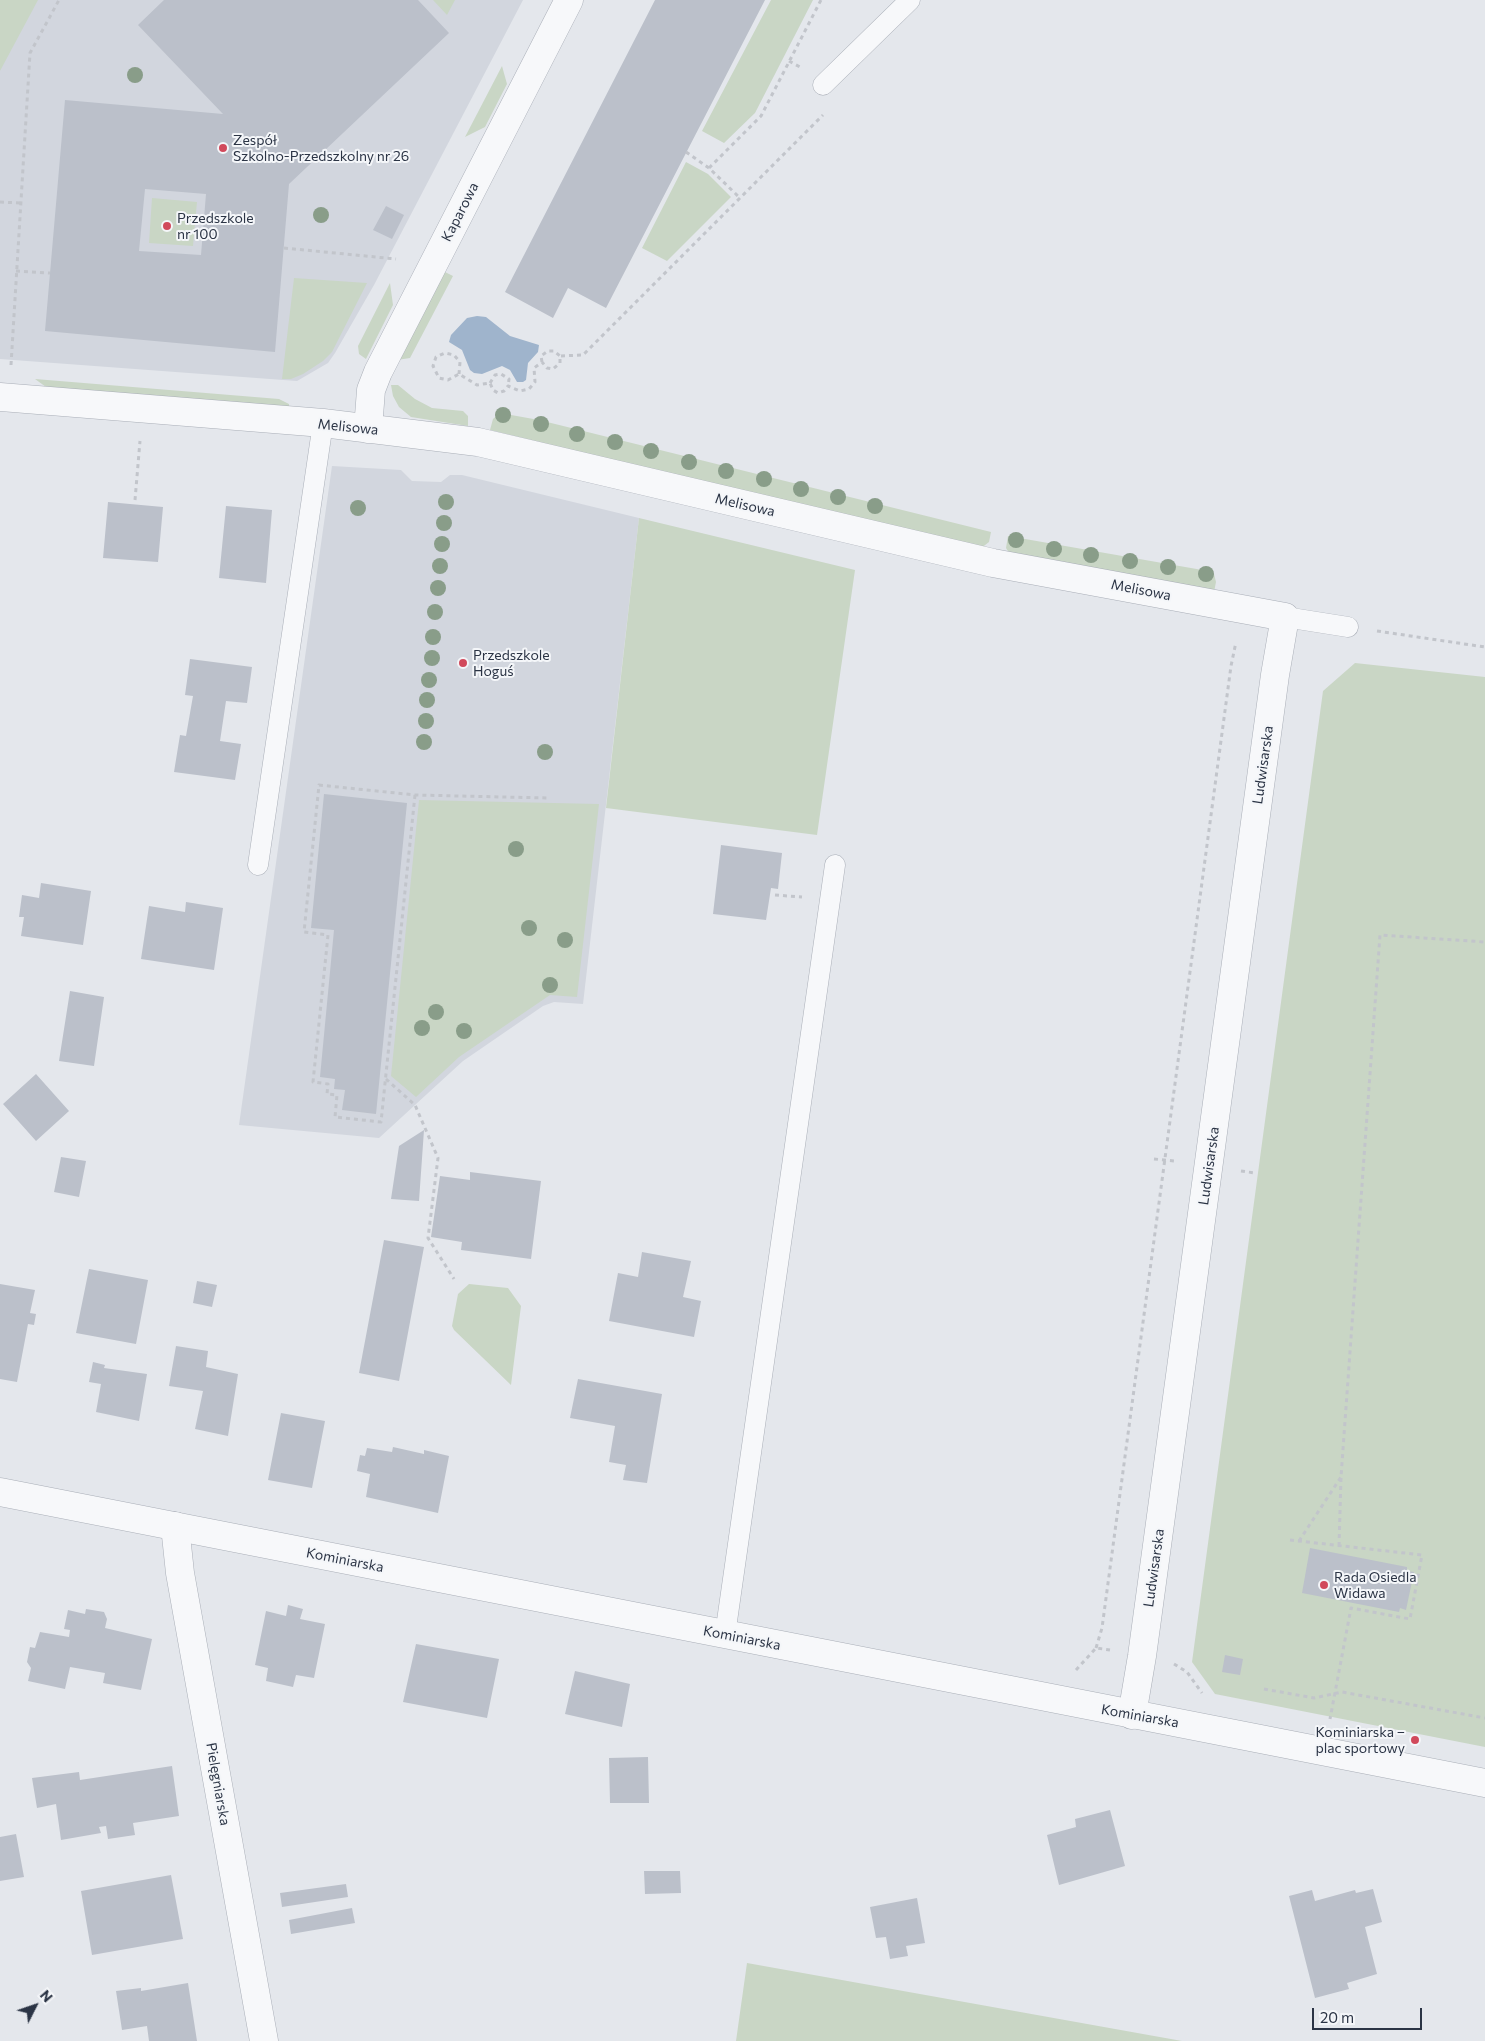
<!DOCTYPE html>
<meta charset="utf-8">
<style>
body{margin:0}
#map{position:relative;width:1485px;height:2041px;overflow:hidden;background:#e4e7ec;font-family:Commissioner,sans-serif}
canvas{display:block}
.north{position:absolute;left:10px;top:1981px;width:50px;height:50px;-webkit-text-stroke:4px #f4f6f9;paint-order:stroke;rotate:49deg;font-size:14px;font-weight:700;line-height:20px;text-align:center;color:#2b3445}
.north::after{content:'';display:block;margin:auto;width:18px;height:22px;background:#2b3445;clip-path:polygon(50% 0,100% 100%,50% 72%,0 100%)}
.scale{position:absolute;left:1312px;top:2008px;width:110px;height:22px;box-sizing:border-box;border:2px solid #2b3445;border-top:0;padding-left:6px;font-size:15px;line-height:18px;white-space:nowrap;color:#2b3445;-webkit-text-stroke:4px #f4f6f9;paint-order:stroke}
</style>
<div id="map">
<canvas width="1485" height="2041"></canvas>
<div class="north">N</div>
<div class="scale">20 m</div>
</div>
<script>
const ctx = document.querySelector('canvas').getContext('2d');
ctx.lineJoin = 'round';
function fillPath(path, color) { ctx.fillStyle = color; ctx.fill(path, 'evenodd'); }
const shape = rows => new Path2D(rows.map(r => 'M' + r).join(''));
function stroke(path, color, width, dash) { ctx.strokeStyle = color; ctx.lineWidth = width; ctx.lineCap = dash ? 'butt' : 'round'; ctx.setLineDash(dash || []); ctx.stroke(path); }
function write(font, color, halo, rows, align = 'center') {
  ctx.font = font + ' Commissioner,sans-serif'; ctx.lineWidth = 4; ctx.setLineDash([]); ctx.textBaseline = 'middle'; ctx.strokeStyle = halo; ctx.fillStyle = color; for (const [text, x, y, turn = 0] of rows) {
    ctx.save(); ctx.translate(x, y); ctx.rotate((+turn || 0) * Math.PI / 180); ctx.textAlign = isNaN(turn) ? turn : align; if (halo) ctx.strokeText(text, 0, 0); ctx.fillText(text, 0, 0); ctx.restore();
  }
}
const built = shape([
 [0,0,523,0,374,285,335,353,328,363,297,381,0,359],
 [332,466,401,470,412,481,441,482,450,475,462,475,639,518,583,1004,554,1002,543,1006,463,1061,379,1138,239,1125]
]);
const green = shape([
 [0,0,38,0,0,71],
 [433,0,455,0,447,15],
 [771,0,813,0,755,113,724,143,702,131],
 [502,66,507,84,485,127,465,137],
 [686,162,708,174,731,197,667,261,642,248],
 [152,198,197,202,193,246,149,243],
 [443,271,453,276,410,358,397,360],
 [294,278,367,283,332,352,323,361,303,374,291,379,282,379],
 [390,283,393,305,366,359,359,354,358,346],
 [35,379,279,399,289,404,289,407,46,387],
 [391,385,398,385,415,399,432,408,463,411,468,416,468,426,411,417,399,407,393,396],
 [500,413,539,420,991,532,989,542,980,549,490,430,493,419],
 [639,518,855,570,817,835,606,808],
 [1008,536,1208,571,1214,574,1216,582,1214,592,1011,556,1006,548],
 [1355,663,1485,677,1485,1747,1215,1694,1192,1662,1323,691],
 [419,800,599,804,577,997,550,995,459,1057,416,1097,391,1076],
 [469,1284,508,1288,521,1306,511,1385,454,1330,452,1326,458,1294],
 [747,1963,1182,2041,736,2041]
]);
const water = shape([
 [477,316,486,317,510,336,539,345,538,352,528,363,526,380,523,382,517,382,510,370,502,366,482,374,474,373,470,370,462,350,449,342,451,335,467,318]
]);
const building = shape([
 [164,0,418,0,449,33,289,184,275,352,45,331,65,100,223,114,138,25],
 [145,189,206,194,201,255,139,251],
 [655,0,765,0,606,308,568,288,553,318,505,292],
 [386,206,404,215,392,239,373,230],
 [108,502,163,507,158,562,103,558],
 [226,506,272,510,266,583,219,578],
 [190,659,252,667,247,703,226,701,220,741,241,744,235,780,174,772,180,735,186,736,193,696,185,695],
 [324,794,407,803,376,1114,342,1110,345,1090,334,1089,335,1079,320,1077,334,930,311,928],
 [721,845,782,853,778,889,771,888,766,920,713,914],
 [41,883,91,891,83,945,21,936,24,917,19,917,22,895,39,898],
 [186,902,223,908,214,970,141,959,149,906,185,912],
 [70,991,104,997,94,1066,59,1061],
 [36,1074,69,1111,36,1141,3,1104],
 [424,1130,419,1201,391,1199,399,1146],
 [61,1157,86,1161,79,1197,54,1192],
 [470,1172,541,1181,531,1259,461,1250,462,1242,431,1237,440,1176,470,1180],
 [384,1240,424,1247,399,1381,359,1373],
 [642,1252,691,1261,683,1297,701,1301,694,1337,609,1321,618,1273,638,1277],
 [89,1269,148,1280,136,1344,76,1333],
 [197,1281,217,1285,212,1307,193,1303],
 [0,1284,35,1290,30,1313,36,1314,34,1325,28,1324,17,1382,0,1379],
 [176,1346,208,1351,206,1367,238,1374,228,1436,195,1429,203,1391,169,1386],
 [93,1362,105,1365,104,1368,147,1374,139,1421,96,1412,101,1384,89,1382],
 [578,1379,662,1394,647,1483,623,1480,626,1465,609,1462,615,1426,570,1418],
 [281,1413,325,1421,312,1488,268,1480],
 [393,1447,424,1454,424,1450,449,1456,438,1513,366,1497,370,1474,357,1471,360,1455,365,1456,367,1448,392,1452],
 [1310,1548,1407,1567,1407,1571,1414,1572,1406,1610,1400,1608,1399,1612,1302,1593],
 [288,1605,303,1609,300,1619,325,1624,314,1678,296,1675,293,1687,266,1681,268,1668,255,1665,266,1611,286,1616],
 [86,1609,104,1612,107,1619,105,1628,152,1639,141,1690,103,1683,105,1673,70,1667,65,1689,28,1681,31,1668,27,1662,30,1647,35,1648,40,1632,69,1637,70,1630,64,1629,68,1610,85,1614],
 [416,1644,499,1659,487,1718,403,1702],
 [1225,1655,1243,1659,1240,1675,1222,1672],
 [575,1671,630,1684,622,1727,565,1714],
 [648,1757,649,1803,610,1803,609,1758],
 [172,1766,179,1816,133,1823,135,1835,108,1839,106,1826,99,1827,101,1833,61,1840,56,1804,37,1808,32,1778,79,1772,80,1780],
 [1110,1810,1125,1866,1059,1885,1047,1835,1076,1827,1075,1819],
 [16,1834,24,1877,0,1881,0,1837],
 [644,1871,680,1871,681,1893,645,1894],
 [171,1875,183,1939,92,1955,81,1891],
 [346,1884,348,1897,282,1907,280,1893],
 [1373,1889,1382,1922,1365,1927,1377,1974,1347,1983,1349,1989,1315,1998,1289,1896,1312,1890,1315,1901,1355,1890,1356,1893],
 [917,1898,925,1943,906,1946,908,1956,890,1959,886,1937,876,1938,870,1907],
 [352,1908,355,1923,291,1934,289,1920],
 [188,1983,197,2041,149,2041,147,2026,122,2030,116,1991,141,1988,141,1991]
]);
const path = shape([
 [789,61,800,67],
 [686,152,709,168,740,198],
 [709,168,761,116,821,0],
 [0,202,21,203],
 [284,248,396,259],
 [16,271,50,273],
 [542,362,541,356,548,351,554,351,560,356],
 [11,365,30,53,59,0],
 [459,374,460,362,454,355,445,353,436,357,433,366,439,378,448,380,459,374,477,385,490,383,493,390,498,393,504,391,508,386,520,391,529,389,535,382,534,368,542,362,547,368,553,369,560,363,560,356,583,355,823,115],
 [490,383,495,375,501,374,509,379,508,387],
 [135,500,140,441],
 [1377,631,1485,647],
 [415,795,381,1122,335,1117,337,1095,327,1094,328,1084,313,1082,328,935,304,932,319,785,415,795,548,798],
 [775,895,802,897],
 [386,1079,415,1105,438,1158,428,1238,454,1279],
 [1154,1159,1175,1161],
 [1241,1171,1255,1173],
 [1290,1540,1422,1555,1410,1619,1351,1608,1330,1719],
 [1299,1541,1341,1477],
 [1339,1546,1341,1477,1380,935,1485,942],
 [1096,1648,1102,1628,1231,666,1236,642],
 [1174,1664,1187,1672,1202,1693],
 [1076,1670,1096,1648,1110,1650],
 [1264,1689,1314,1698,1342,1692,1485,1718]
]);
const service = shape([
 [823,85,910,0],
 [1285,617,1348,627],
 [258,865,323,423],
 [725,1635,835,865]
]);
const minor = shape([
 [0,397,323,423,478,442,993,563,1285,617,1275,675,1142,1656,1132,1715],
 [368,429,371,390,378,372,569,0],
 [175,1526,180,1573,264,2041]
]);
const tertiary = shape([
 [0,1492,1485,1783]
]);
const trees = [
 [135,75],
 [321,215],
 [503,415],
 [541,424],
 [577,434],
 [615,442],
 [651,451],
 [689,462],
 [726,471],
 [764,479],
 [801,489],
 [838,497],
 [446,502],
 [875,506],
 [358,508],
 [444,523],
 [1016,540],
 [442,544],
 [1054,549],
 [1091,555],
 [1130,561],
 [440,566],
 [1168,567],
 [1206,574],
 [438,588],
 [435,612],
 [433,637],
 [432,658],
 [429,680],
 [427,700],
 [426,721],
 [424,742],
 [545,752],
 [516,849],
 [529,928],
 [565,940],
 [550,985],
 [436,1012],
 [422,1028],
 [464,1031]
];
const markers = [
 [223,148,5,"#d1495b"],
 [167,226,5,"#d1495b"],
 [463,663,5,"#d1495b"],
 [1324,1585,5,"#d1495b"],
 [1415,1740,5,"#d1495b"]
];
const poiNames = [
 ["Zespół",233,140],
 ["Szkolno-Przedszkolny nr 26",233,156],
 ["Przedszkole",177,218],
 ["nr 100",177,234],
 ["Przedszkole",473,655],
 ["Hoguś",473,671],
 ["Rada Osiedla",1334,1577],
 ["Widawa",1334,1593],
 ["Kominiarska –",1405,1732,"right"],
 ["plac sportowy",1405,1748,"right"]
];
const streetNames = [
 ["Kaparowa",460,212,-63],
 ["Melisowa",348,427,6],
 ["Melisowa",745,505,13],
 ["Melisowa",1141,590,11],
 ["Ludwisarska",1263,765,-82],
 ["Ludwisarska",1209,1166,-82],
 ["Kominiarska",345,1560,11],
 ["Ludwisarska",1154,1568,-82],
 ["Kominiarska",742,1638,11],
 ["Kominiarska",1140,1716,10],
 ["Pielęgniarska",218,1784,80]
];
fillPath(built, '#d2d6de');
fillPath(green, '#c9d6c5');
fillPath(water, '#9fb4cc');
fillPath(building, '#bbc0ca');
stroke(service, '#a9aeb7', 21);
stroke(minor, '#a9aeb7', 29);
stroke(tertiary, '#a9aeb7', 29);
stroke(path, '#c2c5cb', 3, [4, 4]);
stroke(service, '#f7f8fa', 20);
stroke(minor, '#f7f8fa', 28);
stroke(tertiary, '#f7f8fa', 28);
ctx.fillStyle = '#899d89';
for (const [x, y] of trees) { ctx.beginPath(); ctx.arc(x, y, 8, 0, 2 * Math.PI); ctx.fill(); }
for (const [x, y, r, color] of markers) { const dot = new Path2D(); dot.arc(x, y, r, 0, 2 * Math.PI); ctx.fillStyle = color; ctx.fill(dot); stroke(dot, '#f4f6f9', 2); }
write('14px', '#2b3445', '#f4f6f9', poiNames, 'left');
write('14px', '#2b3445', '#f4f6f9', streetNames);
</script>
